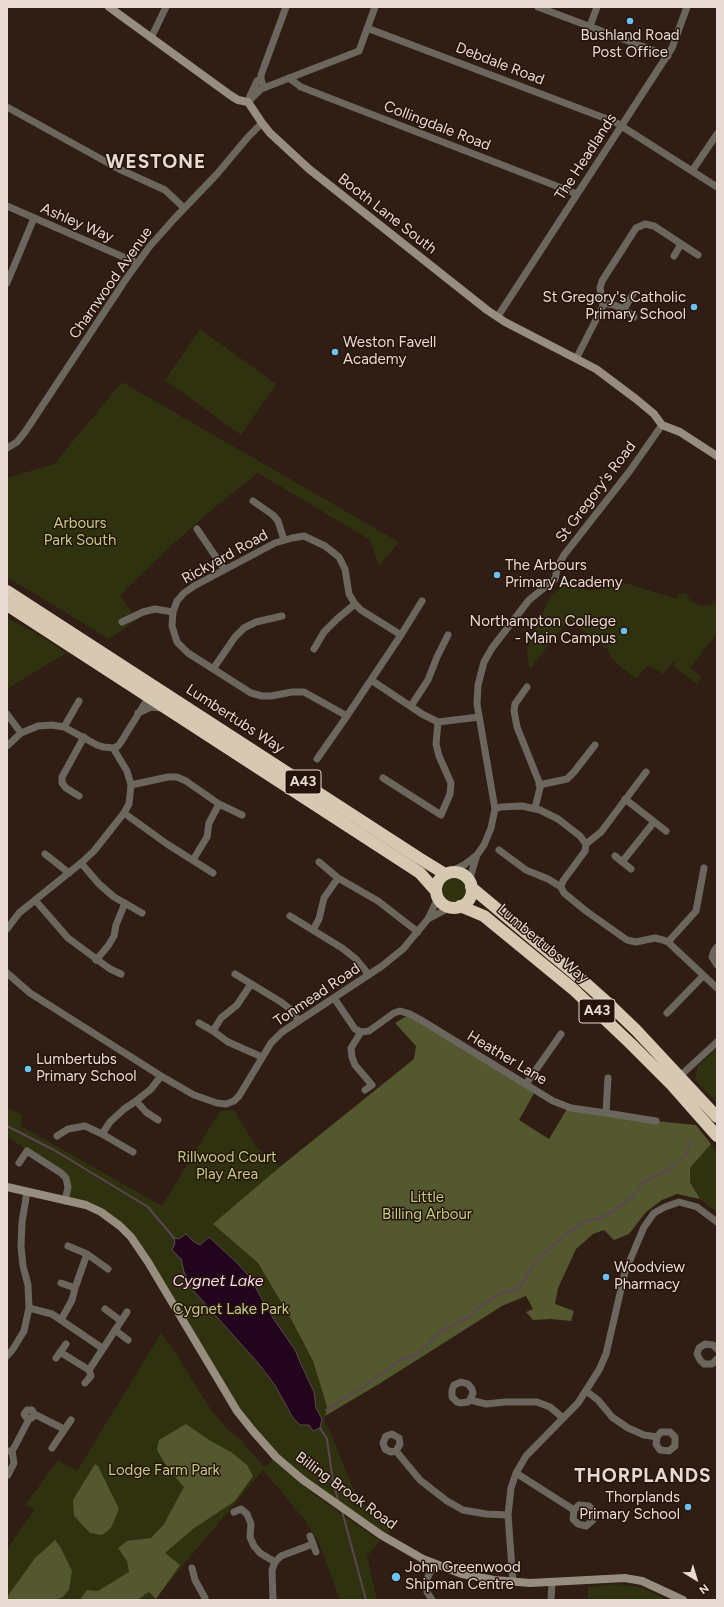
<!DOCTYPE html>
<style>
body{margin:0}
#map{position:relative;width:724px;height:1607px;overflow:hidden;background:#301d14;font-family:Figtree,sans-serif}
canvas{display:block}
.frame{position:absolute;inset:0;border:8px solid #e7d9d3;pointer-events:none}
.north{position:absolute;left:676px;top:1559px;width:40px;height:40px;-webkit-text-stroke:3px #26140b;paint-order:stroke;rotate:142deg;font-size:11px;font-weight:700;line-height:16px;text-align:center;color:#e7d9d3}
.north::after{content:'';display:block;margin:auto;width:14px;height:18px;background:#e7d9d3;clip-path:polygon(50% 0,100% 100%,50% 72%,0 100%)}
</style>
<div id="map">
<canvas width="724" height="1607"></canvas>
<div class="frame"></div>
<div class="north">N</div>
</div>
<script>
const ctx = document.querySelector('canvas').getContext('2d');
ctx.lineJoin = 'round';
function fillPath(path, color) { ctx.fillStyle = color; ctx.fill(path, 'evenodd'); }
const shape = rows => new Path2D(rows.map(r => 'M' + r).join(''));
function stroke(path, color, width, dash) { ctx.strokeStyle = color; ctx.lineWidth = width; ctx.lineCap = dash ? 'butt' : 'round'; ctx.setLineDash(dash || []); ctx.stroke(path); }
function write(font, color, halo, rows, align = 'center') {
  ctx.font = font + ' Figtree,sans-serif'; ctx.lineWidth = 3; ctx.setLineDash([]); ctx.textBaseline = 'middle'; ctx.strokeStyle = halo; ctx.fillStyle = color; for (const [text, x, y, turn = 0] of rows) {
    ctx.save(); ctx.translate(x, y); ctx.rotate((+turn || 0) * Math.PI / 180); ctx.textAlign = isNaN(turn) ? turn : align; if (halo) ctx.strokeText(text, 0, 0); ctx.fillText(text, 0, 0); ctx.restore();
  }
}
const green = shape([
 [200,329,276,384,241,435,165,380],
 [122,382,399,542,379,566,370,540,258,473,214,508,175,542,120,595,137,620,109,639,7,577,7,478,54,464],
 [574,578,586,590,598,590,612,579,677,599,679,594,686,593,690,600,700,606,709,606,717,601,717,634,690,668,702,677,697,684,673,666,675,663,674,661,663,674,648,665,636,679,611,658,608,650,569,619,530,669,528,663,527,648,551,595],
 [7,618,41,636,66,653,7,689],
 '441 890a13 13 0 1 1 26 0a13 13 0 1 1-26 0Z',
 [717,1048,717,1103,695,1080,698,1066],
 [7,1107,22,1115,21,1126,162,1206,220,1111,234,1110,257,1148,281,1166,214,1225,258,1263,291,1319,313,1361,327,1407,324,1421,329,1429,357,1498,392,1530,384,1537,303,1480,253,1431,131,1237,101,1212,65,1201,66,1178,7,1136],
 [711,1144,717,1151,717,1213,700,1199,690,1182,690,1168],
 [161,1333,171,1346,212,1411,228,1430,242,1440,246,1447,265,1467,274,1459,312,1493,380,1541,367,1556,377,1600,340,1600,319,1543,304,1519,263,1470,154,1600,7,1600,7,1549,34,1510,26,1504,58,1460,77,1471],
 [618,1584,643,1588,668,1600,588,1600,588,1587]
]);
const forest = shape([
 [410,1014,536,1090,519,1120,549,1139,568,1107,636,1119,696,1125,711,1144,690,1168,690,1182,700,1199,677,1194,662,1200,646,1212,629,1234,614,1240,604,1230,593,1234,576,1249,558,1288,555,1304,574,1311,571,1321,551,1319,533,1320,526,1312,533,1309,526,1296,502,1306,379,1384,325,1416,327,1407,313,1361,291,1319,258,1263,213,1224,281,1166,414,1059,416,1046,395,1023],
 [186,1424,209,1440,231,1452,247,1465,253,1476,235,1501,193,1529,165,1553,180,1565,156,1599,149,1592,137,1600,81,1600,81,1598,87,1590,98,1591,129,1572,127,1561,118,1548,127,1541,151,1538,164,1524,184,1487,167,1467,157,1450,159,1440],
 [95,1464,98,1466,119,1509,111,1528,102,1535,90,1533,74,1516,73,1500],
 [55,1540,61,1548,72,1571,69,1590,63,1597,55,1600,7,1600,7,1597,35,1558]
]);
const water = shape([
 [186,1234,194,1242,200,1245,209,1237,236,1262,249,1276,271,1315,295,1350,301,1364,314,1392,316,1408,322,1419,320,1428,313,1431,309,1425,300,1425,293,1418,275,1385,258,1363,192,1289,184,1272,181,1259,172,1250,175,1243,174,1238,179,1239,186,1234]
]);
const stream = shape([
 [7,1126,54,1150,148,1207,174,1238],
 [682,1158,687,1155,689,1145,687,1140],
 [326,1410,362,1388,400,1360,415,1356,442,1330,471,1316,476,1309,500,1294,519,1288,536,1261,555,1243,583,1222,600,1218,615,1211,634,1195,644,1182,670,1168,677,1163],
 [320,1428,327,1439,333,1482,339,1503],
 [342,1511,366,1600]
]);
const street = shape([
 [538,7,668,56],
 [590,26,597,7],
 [367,28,615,122,717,187],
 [151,38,166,7],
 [289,78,301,87,577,194],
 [264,88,261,79,261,75,286,7],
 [250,96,257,81,261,79],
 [248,102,261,89,359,51,375,7],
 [7,107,119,169,165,190,184,208],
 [692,171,717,134],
 [7,206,137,263],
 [674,256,681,244],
 [7,283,34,218],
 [603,303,614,305,624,309,634,317],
 [624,309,633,294],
 [498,316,672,48,687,7],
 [577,357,603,306,600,288,602,281,636,228,645,224,654,226,698,255],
 [7,448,17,442,25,432,126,279,150,246,174,219,217,174,248,137,262,123],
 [253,501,273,515,278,521,284,540],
 [197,529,224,569],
 [122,622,143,612,155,609,173,612],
 [401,635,422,601],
 [314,649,324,632,337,619,355,604],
 [213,669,235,637,244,628,256,622,282,616],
 [371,680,422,714,438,722,479,717],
 [527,687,515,704,514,711,517,727,539,782,540,788,535,808],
 [411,706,428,680,437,657,448,635],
 [138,713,151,707,162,708],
 [7,714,21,733],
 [64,727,79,701],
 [7,746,21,733,38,726,52,725,64,727,97,745,103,747,113,748,118,746,121,742,150,695],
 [317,759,347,716,401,635,361,610,355,604,349,594,345,569,339,557,325,546,304,536,292,538,275,543,194,586,184,593,177,601,173,612,172,626,177,642,188,653,251,693,262,696,271,696,292,692,304,692,347,716],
 [383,778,441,815,450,794,451,783,439,756,436,744,438,722],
 [131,785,168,777,177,777,186,781,219,804,242,815],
 [539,785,567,779,574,772,595,745],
 [79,796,66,788,62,783,62,777,84,737],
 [625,799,666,831],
 [495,809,501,807,522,806,540,810,558,819,580,836,586,844,585,851,563,881,561,887,564,893,586,911,627,940,636,942,655,938,663,940,668,942,717,988],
 [124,813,167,844,213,873],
 [586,844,601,832,646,772],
 [499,850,526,870,548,879,561,887],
 [45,854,69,873],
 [615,856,631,869],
 [193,860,207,837,209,823,219,804],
 [319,862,338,878,378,901,418,932],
 [622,862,654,822],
 [81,863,99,884,114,897,142,913],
 [450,872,464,865,477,855],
 [469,881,477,855,484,845,491,828,495,809,477,704,478,685,484,662,492,648,529,600,555,579,558,566,564,555,629,472,662,425],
 [35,900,68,938,110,969,121,974],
 [290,916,342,948,356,959,369,975],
 [428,919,451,907],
 [7,929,19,913,81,863,94,851,124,813,129,804,131,785,127,771,113,748],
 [313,930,319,919,324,898,338,878],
 [668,942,696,911,704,868],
 [717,947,714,951,712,957,717,965],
 [96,960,108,946,114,936,116,925,125,903],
 [7,973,30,993,161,1076,194,1095,217,1103,226,1104,234,1101,239,1096,271,1043,282,1032,382,966,403,949,428,919,438,898],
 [235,974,281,1002,290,1009,299,1021],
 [251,984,237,1005,221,1018,213,1031,228,1042,262,1057],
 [334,998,355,1029,361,1032],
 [667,1013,703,976],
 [199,1023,213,1031],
 [680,1076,717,1042],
 [526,1084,561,1034],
 [365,1090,372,1085,355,1065,352,1057,351,1048,361,1032,369,1031,394,1013,400,1011,410,1014,421,1020,553,1101,571,1108,606,1113,608,1078],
 [136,1101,146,1112,158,1120],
 [606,1113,656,1121],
 [102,1134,110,1122,124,1109,136,1101,151,1089,161,1076],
 [57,1136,68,1129,85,1126,102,1134,133,1152],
 [19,1163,27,1151,61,1173,66,1178,68,1187,65,1201],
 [68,1246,87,1254,108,1269],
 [61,1283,75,1288],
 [29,1308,52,1314,102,1348],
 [105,1309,121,1321],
 [61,1320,72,1300,75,1288,87,1254],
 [115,1330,128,1340],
 [717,1349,713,1345,705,1344,699,1348,697,1354,700,1360,704,1364,712,1364,717,1359],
 [60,1352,89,1370],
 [7,1356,13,1349,24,1331,29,1308,28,1285,23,1266,21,1247,22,1222,27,1192],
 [56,1358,66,1344],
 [85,1383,91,1376,89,1370,127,1312],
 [586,1391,598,1400,612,1417,628,1428,644,1435,657,1437,661,1432,670,1432,675,1437,675,1446,669,1451,660,1450,656,1444,657,1437],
 [470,1400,473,1393,472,1389,468,1384,461,1382,454,1385,452,1390,452,1397,457,1402,460,1403,468,1402,470,1400,486,1404,505,1402,537,1402,550,1407,563,1418],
 [34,1414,32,1418,29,1419,26,1417,24,1414,27,1410,32,1410,34,1414,64,1429],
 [52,1448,71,1420],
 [7,1451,12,1451,15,1446,29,1419],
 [396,1451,400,1444,399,1438,392,1434,386,1436,383,1443,385,1449,391,1452,396,1451,420,1480,447,1501,463,1510,486,1514,508,1515],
 [516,1473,574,1510,579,1505,589,1506,594,1512,593,1520,586,1526,578,1524,573,1519,574,1510],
 [8,1475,14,1463,12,1451],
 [234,1512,241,1509,247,1514,251,1524,250,1537,254,1546,260,1553,275,1562],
 [310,1536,316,1552],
 [192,1568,195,1580,205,1598,205,1600],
 [513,1582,508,1515,511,1488,516,1473,526,1456,578,1403,599,1370,606,1354,625,1272,644,1227,654,1213,665,1207,679,1202,697,1207,717,1222],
 [273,1600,272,1570,275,1562,281,1556,313,1544],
 [432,1600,427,1592,426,1581,434,1564],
 [551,1600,552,1582]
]);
const secondary = shape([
 [109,7,230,95,238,100,248,102,262,123,270,133,309,169,487,310,505,322,596,369,636,399,654,414,662,425,680,432,717,456],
 [7,1187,86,1205,101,1212,120,1226,131,1237,148,1262,237,1411,253,1431,276,1457,303,1480,381,1535,423,1559,462,1574,494,1580,530,1583,625,1578,642,1581,683,1600]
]);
const highway = shape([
 [7,591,419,858,445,874],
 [7,605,420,873,436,891],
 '436 890a18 18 0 1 1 36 0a18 18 0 1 1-36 0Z',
 [471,887,582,980,610,1005,636,1030,717,1117],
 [460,906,484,916,573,989,631,1044,672,1085,717,1136]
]);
const markers = [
 [630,21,4,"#6bc3f2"],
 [694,307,4,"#6bc3f2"],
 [335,352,4,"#6bc3f2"],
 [497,575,4,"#6bc3f2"],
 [624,631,4,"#6bc3f2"],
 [28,1069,4,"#6bc3f2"],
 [606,1277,4,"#6bc3f2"],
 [688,1507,4,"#6bc3f2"],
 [396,1577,5,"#6bc3f2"]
];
const shields = [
 [303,782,36],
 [597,1011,36]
];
const shieldNames = [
 ["A43",303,782],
 ["A43",597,1011]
];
const poiNames = [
 ["Bushland Road",630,36,"center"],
 ["Post Office",630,53,"center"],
 ["St Gregory's Catholic",686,298,"right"],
 ["Primary School",686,315,"right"],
 ["Weston Favell",343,343],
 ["Academy",343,360],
 ["The Arbours",505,566],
 ["Primary Academy",505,583],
 ["Northampton College",616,622,"right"],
 ["- Main Campus",616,639,"right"],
 ["Lumbertubs",36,1060],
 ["Primary School",36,1077],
 ["Woodview",614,1268],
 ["Pharmacy",614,1285],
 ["Thorplands",680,1498,"right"],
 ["Primary School",680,1515,"right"],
 ["John Greenwood",405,1568],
 ["Shipman Centre",405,1585]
];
const streetNames = [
 ["Debdale Road",500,64,21],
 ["Collingdale Road",437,126,21],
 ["The Headlands",586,157,-57],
 ["Booth Lane South",387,214,38],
 ["Ashley Way",77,223,23],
 ["Charnwood Avenue",111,283,-55],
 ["St Gregory's Road",596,492,-53],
 ["Rickyard Road",225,557,-29],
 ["Lumbertubs Way",235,719,33],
 ["Lumbertubs Way",543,944,40],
 ["Tonmead Road",317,995,-34],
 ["Heather Lane",507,1058,31],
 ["Billing Brook Road",346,1491,36]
];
const parkNames = [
 ["Arbours",80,524],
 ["Park South",80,541],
 ["Rillwood Court",227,1158],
 ["Play Area",227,1175],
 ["Little",427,1198],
 ["Billing Arbour",427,1215],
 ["Cygnet Lake Park",231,1310],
 ["Lodge Farm Park",164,1471]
];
const waterNames = [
 ["Cygnet Lake",218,1281]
];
const districtNames = [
 ["WESTONE",156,162],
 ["THORPLANDS",643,1476]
];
fillPath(green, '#2e320e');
fillPath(forest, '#53582e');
fillPath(water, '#22051c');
stroke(water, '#5d4553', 1);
stroke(stream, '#5d4553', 2);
stroke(street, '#6c675e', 7);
stroke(secondary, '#978e7f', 8);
stroke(highway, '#d6c8b1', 12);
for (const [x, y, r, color] of markers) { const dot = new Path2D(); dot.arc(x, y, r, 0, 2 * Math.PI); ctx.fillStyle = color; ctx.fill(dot); stroke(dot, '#26140b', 1.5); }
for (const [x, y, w] of shields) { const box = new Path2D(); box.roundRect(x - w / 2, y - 12, w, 24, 3); ctx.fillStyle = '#26140b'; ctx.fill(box); stroke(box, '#e7d9d3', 1); }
write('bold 14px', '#e7d9d3', null, shieldNames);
write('15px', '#e7d9d3', '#26140b', poiNames, 'left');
write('15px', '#e7d9d3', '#26140b', streetNames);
write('15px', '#c1ca85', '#26140b', parkNames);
write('italic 16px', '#fcd5f0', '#26140b', waterNames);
ctx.letterSpacing = '1px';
write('bold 19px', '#e7d9d3', '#26140b', districtNames);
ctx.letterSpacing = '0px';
</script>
